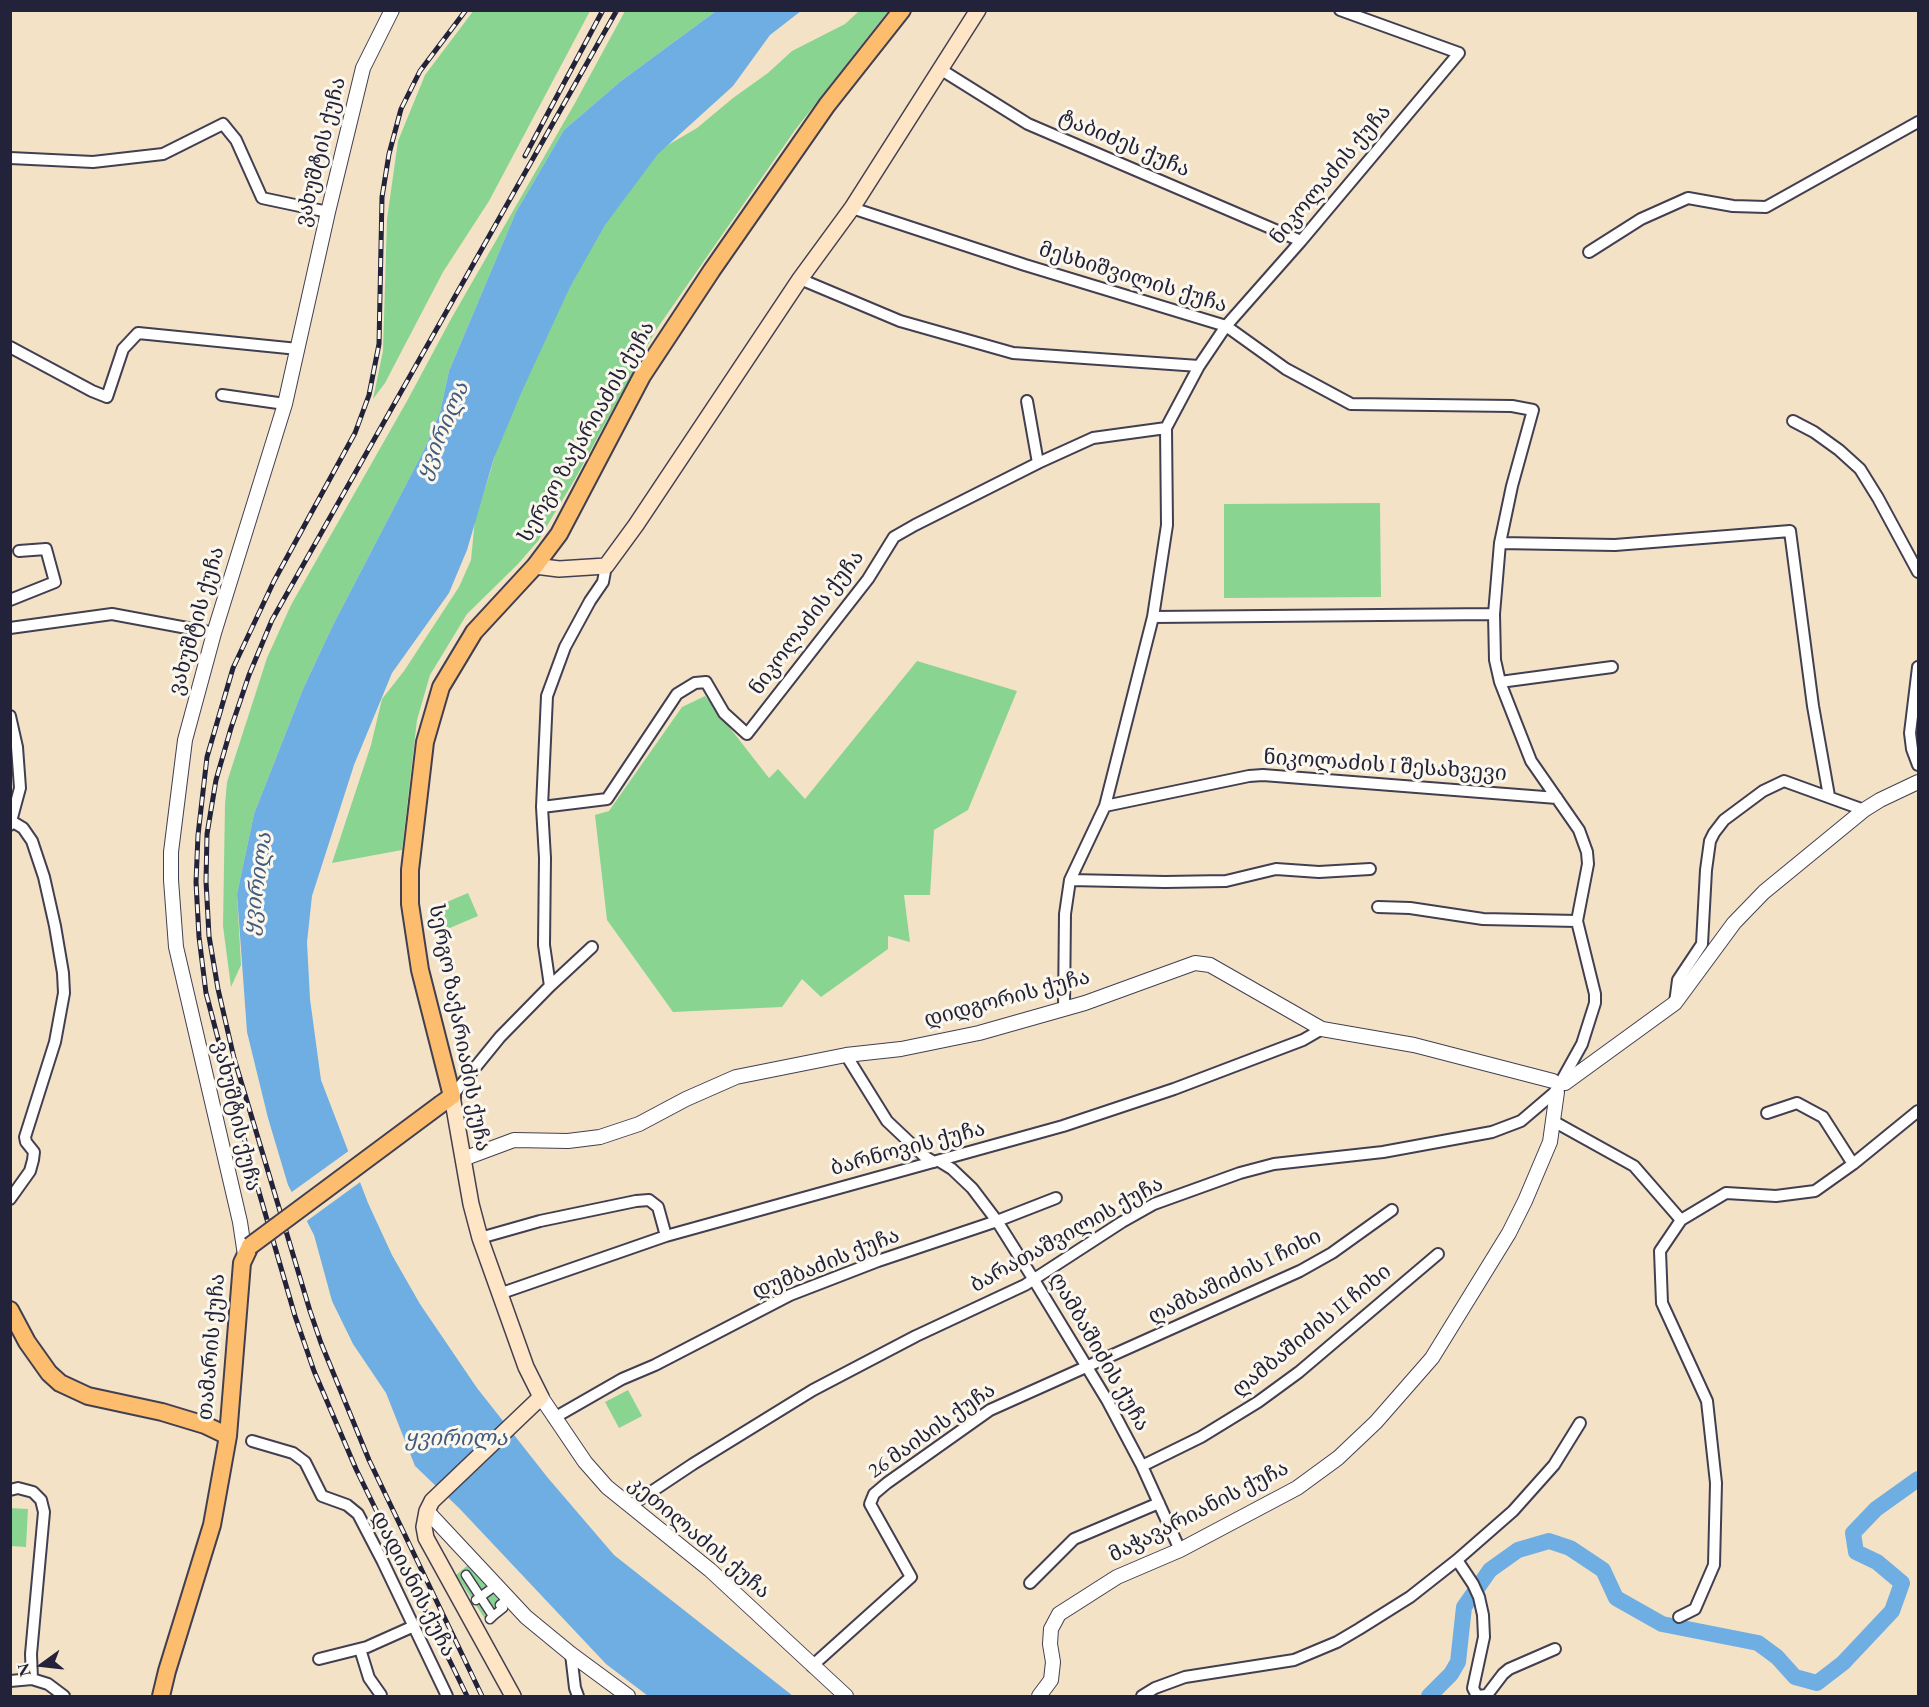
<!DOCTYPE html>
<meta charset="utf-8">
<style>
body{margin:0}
#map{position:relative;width:1929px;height:1707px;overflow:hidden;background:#f4e2c7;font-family:"EB Garamond",serif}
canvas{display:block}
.frame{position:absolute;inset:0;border:12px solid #22223b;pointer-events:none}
.north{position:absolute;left:12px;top:1635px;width:60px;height:60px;-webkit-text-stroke:4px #fbf7ec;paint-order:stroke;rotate:255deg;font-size:16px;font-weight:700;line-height:24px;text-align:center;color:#22223b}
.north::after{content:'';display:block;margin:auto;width:21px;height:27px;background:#22223b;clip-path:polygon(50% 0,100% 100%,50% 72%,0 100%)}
</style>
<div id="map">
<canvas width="1929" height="1707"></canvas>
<div class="frame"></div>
<div class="north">N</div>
</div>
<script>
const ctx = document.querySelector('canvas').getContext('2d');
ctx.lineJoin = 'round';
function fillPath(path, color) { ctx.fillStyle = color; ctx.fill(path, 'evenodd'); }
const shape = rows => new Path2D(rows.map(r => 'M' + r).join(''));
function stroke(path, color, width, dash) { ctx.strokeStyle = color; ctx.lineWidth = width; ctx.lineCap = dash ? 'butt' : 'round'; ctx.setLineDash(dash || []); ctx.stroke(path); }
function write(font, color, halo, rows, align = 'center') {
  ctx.font = font + ' "EB Garamond","Noto Serif Georgian",serif'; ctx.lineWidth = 6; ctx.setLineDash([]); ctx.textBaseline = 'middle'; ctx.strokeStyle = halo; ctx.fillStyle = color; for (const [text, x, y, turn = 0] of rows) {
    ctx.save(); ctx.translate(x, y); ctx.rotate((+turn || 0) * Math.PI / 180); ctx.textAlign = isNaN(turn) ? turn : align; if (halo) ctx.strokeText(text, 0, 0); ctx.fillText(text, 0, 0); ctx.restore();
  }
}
const green = shape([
 [474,10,590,11,489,201,443,272,385,383,373,399,383,351,387,219,398,141,425,75],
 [625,11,716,11,621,81,564,130,516,212,449,371,440,412,424,450,333,625,303,689,254,814,237,894,241,965,231,987,223,926,225,804,227,782,267,658,291,605,407,401,451,319,575,103],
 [859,11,888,11,795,130,656,330,575,479,538,541,518,564,467,614,430,675,417,720,402,850,332,863,371,745,382,699,404,671,459,587,471,560,475,519,490,473,514,386,525,328,656,152,697,128,733,98,768,73,792,51,845,24],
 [1380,503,1381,597,1224,598,1224,504],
 [917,661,1017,691,968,810,934,830,930,895,904,895,910,942,888,936,888,949,821,997,802,979,782,1007,673,1012,607,920,595,815,609,811,682,707,705,696,769,778,778,769,805,799],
 [468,893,478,916,438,933,428,910],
 [628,1390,642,1416,619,1428,605,1402],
 [10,1508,28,1509,26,1547,11,1546],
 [468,1565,509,1607,489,1625,456,1575]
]);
const water = shape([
 [716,11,801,11,770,35,733,86,658,154,605,225,570,287,522,391,494,458,467,550,449,593,392,673,354,765,312,896,307,942,310,999,321,1080,368,1203,392,1255,420,1304,477,1388,548,1478,614,1555,793,1696,648,1696,606,1664,459,1508,415,1466,386,1393,353,1344,332,1301,314,1235,288,1185,268,1118,247,1032,237,894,254,814,303,689,333,625,424,450,440,412,449,371,516,212,564,130,621,81]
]);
const pier = shape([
 [350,1150,363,1180,304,1223,289,1194]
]);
const river = shape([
 [1429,1696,1451,1674,1458,1662,1464,1607,1490,1570,1518,1550,1549,1541,1570,1548,1603,1570,1616,1598,1662,1624,1758,1643,1777,1657,1795,1677,1817,1683,1843,1663,1892,1611,1902,1583,1877,1562,1856,1552,1853,1533,1876,1509,1918,1479]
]);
const pedestrian = shape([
 [466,1575,493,1616,490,1619],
 [476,1600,491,1589],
 [493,1616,503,1608,500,1605,504,1602]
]);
const minor = shape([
 [940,69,1028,124,1301,241],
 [10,158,93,162,163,154,223,124,236,140,262,198,328,212],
 [852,208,1025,265,1226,326,1286,369,1351,404,1512,406,1533,410,1512,486,1500,543,1494,614,1495,660,1500,682,1531,761,1579,830,1587,852,1588,864,1577,921,1595,994,1595,1003,1582,1044,1562,1080],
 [1589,252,1641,219,1688,198,1733,206,1766,207,1918,122],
 [800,279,900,321,1013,353,1199,366],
 [10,347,92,391,107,397,123,349,138,333,298,349],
 [222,395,285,404],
 [1027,401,1038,463],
 [1793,421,1814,432,1839,450,1860,469,1878,498,1918,572],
 [1500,543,1615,545,1790,531,1813,706,1829,796],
 [10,600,55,582,46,549,19,551],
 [1153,617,1494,614],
 [10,628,112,614,214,633],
 [1918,667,1910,733,1912,749,1918,765],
 [1500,682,1612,667],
 [10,716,17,747,20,788,10,825],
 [1105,806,1249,776,1263,775,1557,798],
 [542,807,607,799,677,694,695,683,706,682,724,713,747,734,868,579,894,537,915,525,1038,463,1093,438,1166,428],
 [1070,880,1165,882,1226,881,1276,869,1319,872,1370,869],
 [1378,907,1410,908,1483,919,1577,921],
 [550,986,544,945,545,858,542,807,547,696,565,647,590,601,603,582,606,566],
 [1675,1003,1678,980,1702,944,1706,870,1710,841,1714,833,1724,820,1763,791,1784,781,1864,810],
 [1064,1008,1065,914,1070,880,1105,806,1153,617,1167,525,1166,428,1199,366,1226,326,1301,241,1459,53,1340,10],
 [846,1055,887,1121,924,1156,934,1162],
 [452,1096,500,1037,550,986,592,947],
 [1767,1113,1797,1103,1823,1117,1853,1164],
 [1553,1121,1634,1166,1681,1220],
 [939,1161,952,1169,972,1188,997,1221,1034,1280,1107,1400,1142,1466,1180,1550],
 [10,1199,30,1171,33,1160,34,1152,26,1142,25,1137,55,1042,64,993,63,973,55,926,44,877,32,841,23,828,13,822],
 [480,1238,540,1221,636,1201,649,1200,658,1207,666,1236],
 [499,1294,666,1236,1063,1126,1174,1089,1303,1040,1322,1029],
 [554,1418,622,1379,655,1365,790,1295,878,1261,997,1221,1056,1198],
 [252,1441,293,1453,305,1462,322,1496,347,1505,358,1514,383,1562,447,1696],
 [1142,1466,1201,1437,1258,1402,1299,1372,1438,1254],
 [10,1490,18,1488,33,1492,41,1500,44,1512,31,1654,32,1679],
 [630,1506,693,1464,813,1390,916,1336,1025,1285,1122,1222,1154,1204,1240,1173,1274,1164,1383,1152,1492,1132,1521,1121,1555,1092],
 [1457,1560,1473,1584,1479,1597,1483,1615,1484,1637,1473,1688,1477,1696,1487,1695,1503,1674,1509,1669,1555,1649],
 [1030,1583,1074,1539,1159,1503],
 [1679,1617,1695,1609,1714,1565,1716,1483,1707,1401,1662,1303,1660,1251,1681,1220,1726,1193,1776,1196,1815,1191,1853,1164,1918,1111],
 [360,1649,369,1678,381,1695],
 [571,1654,575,1688,578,1696],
 [319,1659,367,1647,414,1626],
 [812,1666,911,1577,870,1504,874,1494,887,1483,990,1410,1300,1271,1332,1253,1392,1210],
 [10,1681,32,1679,48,1684,64,1696],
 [1142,1696,1155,1688,1185,1677,1294,1660,1337,1642,1359,1629,1410,1597,1457,1560,1513,1511,1554,1465,1580,1423]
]);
const tertiary = shape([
 [1565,1083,1675,1003,1734,923,1764,892,1864,810,1880,800,1918,782],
 [463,1159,514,1140,568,1141,600,1137,639,1124,686,1099,736,1077,846,1055,901,1049,979,1033,1085,1003,1195,963,1210,965,1322,1029,1414,1045,1553,1081],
 [245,1255,240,1222,176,947,171,880,171,852,185,740,214,633,285,404,328,212,363,68,392,10],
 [541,1397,585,1462,607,1487,710,1570,846,1696],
 [427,1511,526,1617,571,1654,628,1696],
 [1039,1696,1051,1680,1053,1662,1050,1644,1051,1629,1059,1614,1117,1577,1180,1550,1297,1488,1338,1458,1376,1422,1432,1358,1509,1233,1525,1201,1550,1142,1557,1092]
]);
const secondary = shape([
 [535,566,559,569,606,566,636,525,800,279,852,208,978,10],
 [452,1096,471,1204,480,1238,526,1367,541,1397,432,1501,427,1511,424,1527,426,1538,513,1696]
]);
const primary = shape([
 [441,1104,452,1096,420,970,410,904,410,870,425,742,441,687,474,632,535,566,559,534,642,376,712,270,827,105,902,10],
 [10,1310,27,1342,49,1373,60,1383,88,1396,162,1412,205,1425,228,1436],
 [161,1696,167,1671,212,1525,228,1436,242,1263,250,1246]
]);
const rail = shape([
 [466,10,420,71,401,109,389,154,382,197,379,344,369,395,355,433,274,581,233,668,207,757,198,835,196,882,199,937,206,993,252,1168,295,1316,314,1371,356,1469,467,1696],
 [525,156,603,10],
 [482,1696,369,1460,321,1343,310,1311,234,1058,218,989,209,936,206,881,207,834,216,780,231,728,249,675,272,620,617,10]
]);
const primaryBridge = shape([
 [250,1246,441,1104]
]);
const streetNames = [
 ["ტაბიძეს ქუჩა",1124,144,23],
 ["ვახუშტის ქუჩა",321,152,-76],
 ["ნიკოლაძის ქუჩა",1331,175,-50],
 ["მესხიშვილის ქუჩა",1133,278,17],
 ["სერგო ზაქარიაძის ქუჩა",587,432,-60],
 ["ვახუშტის ქუჩა",197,621,-74],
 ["ნიკოლაძის ქუჩა",807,623,-53],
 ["ნიკოლაძის I შესახვევი",1385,766,4],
 ["დიდგორის ქუჩა",1007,999,-15],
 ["სერგო ზაქარიაძის ქუჩა",459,1028,79],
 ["ვახუშტის ქუჩა",236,1116,77],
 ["ბარნოვის ქუჩა",908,1149,-15],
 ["ბარათაშვილის ქუჩა",1067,1235,-29],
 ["დუმბაძის ქუჩა",826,1264,-22],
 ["ღამბაშიძის I ჩიხი",1235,1277,-26],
 ["ღამბაშიძის II ჩიხი",1312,1331,-39],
 ["თამარის ქუჩა",212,1347,-85],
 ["ღამბაშიძის ქუჩა",1099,1352,60],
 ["26 მაისის ქუჩა",932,1431,-35],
 ["მაჭავარიანის ქუჩა",1199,1512,-27],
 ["კეთილაძის ქუჩა",699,1538,40],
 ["დადიანის ქუჩა",413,1584,63]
];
const waterNames = [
 ["ყვირილა",443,431,-67],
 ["ყვირილა",258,884,-82],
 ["ყვირილა",456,1439]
];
fillPath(green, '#89d491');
fillPath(water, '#6faee2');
fillPath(pier, '#f4e2c7');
stroke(river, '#6faee2', 16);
stroke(pedestrian, '#423f50', 11);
stroke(minor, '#423f50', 14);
stroke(tertiary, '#423f50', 16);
stroke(secondary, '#423f50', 18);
stroke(primary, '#423f50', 20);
stroke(pedestrian, '#fff', 8);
stroke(minor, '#fff', 10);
stroke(tertiary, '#fff', 14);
stroke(secondary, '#fee5c5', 15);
stroke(primary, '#fdbd6f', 16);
stroke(rail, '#22223b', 5);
stroke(rail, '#fbf7ec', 3, [9]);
stroke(primaryBridge, '#423f50', 20, []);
stroke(primaryBridge, '#fdbd6f', 16);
write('21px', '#22223b', '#fbf7ec', streetNames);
write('italic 22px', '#415a7e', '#fbf7ec', waterNames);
</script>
